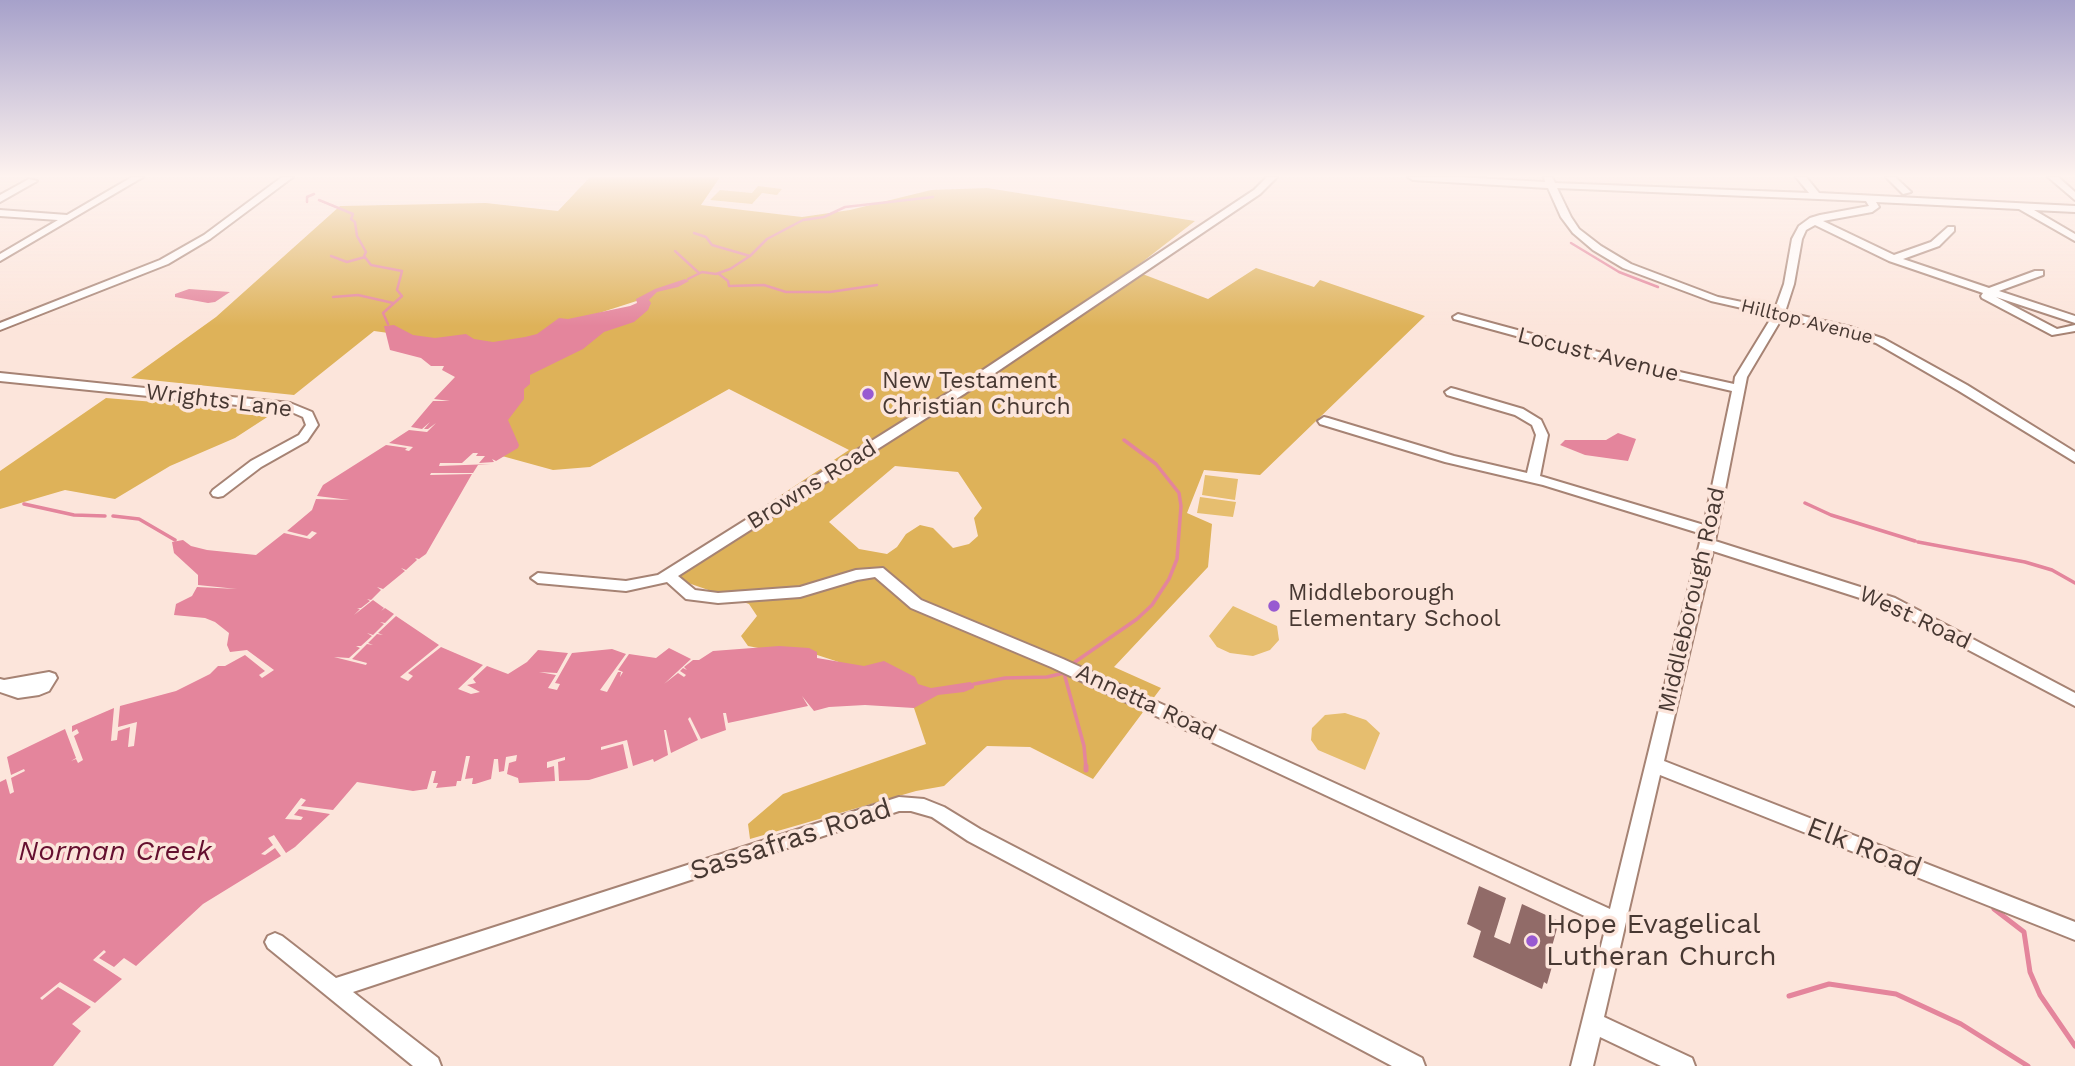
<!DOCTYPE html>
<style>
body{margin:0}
canvas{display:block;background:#fce5db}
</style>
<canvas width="2075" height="1066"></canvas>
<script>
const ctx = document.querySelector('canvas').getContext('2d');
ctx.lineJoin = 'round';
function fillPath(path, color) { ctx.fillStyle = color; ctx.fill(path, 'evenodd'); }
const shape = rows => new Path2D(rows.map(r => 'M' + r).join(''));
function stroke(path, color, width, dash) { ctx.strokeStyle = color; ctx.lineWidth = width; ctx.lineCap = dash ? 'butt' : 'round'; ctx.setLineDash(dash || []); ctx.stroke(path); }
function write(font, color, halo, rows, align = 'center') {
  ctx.font = font + ' "Work Sans",sans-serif'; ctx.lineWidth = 7; ctx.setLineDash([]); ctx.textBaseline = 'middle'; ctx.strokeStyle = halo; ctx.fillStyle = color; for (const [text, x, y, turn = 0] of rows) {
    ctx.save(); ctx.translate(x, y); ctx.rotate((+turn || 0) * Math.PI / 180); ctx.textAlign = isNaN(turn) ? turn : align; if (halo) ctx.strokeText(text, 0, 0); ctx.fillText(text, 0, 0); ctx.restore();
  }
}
const green = shape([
 [758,186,782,189,777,195,762,193,752,204,710,200,720,190,752,193],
 [1205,475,1238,479,1235,500,1202,495],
 [1200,497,1236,502,1233,517,1197,513],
 [1233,606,1277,626,1279,640,1270,650,1253,656,1230,653,1217,647,1209,636],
 [1345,713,1366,720,1380,733,1365,770,1318,750,1311,740,1312,728,1325,715]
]);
const forest = shape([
 [590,177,720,177,701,205,802,217,850,210,931,190,987,188,1195,221,1132,270,1208,299,1256,268,1314,287,1320,280,1425,316,1260,475,1204,470,1187,513,1212,524,1208,567,1114,667,1161,688,1093,779,1030,747,987,746,944,786,916,791,750,839,748,824,783,794,926,744,906,684,805,651,774,651,748,646,741,636,757,616,749,604,662,574,849,450,729,389,590,467,553,470,502,456,505,421,530,371,649,297,593,315,528,343,476,345,374,331,294,395,131,378,216,317,340,206,486,203,558,211],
 [895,466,958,472,982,508,974,518,978,536,969,544,953,548,933,528,920,525,906,534,897,547,887,554,859,549,829,522],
 [106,398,275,412,235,438,170,466,115,499,65,490,0,509,0,471]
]);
const water = shape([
 [685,279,689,281,678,287,657,292,649,300,651,303,648,310,634,322,604,332,583,349,530,375,530,384,524,389,524,399,508,420,519,445,518,448,496,461,492,459,494,462,479,463,485,456,476,456,478,453,473,453,462,463,440,463,439,466,491,464,478,465,473,473,431,473,430,475,472,474,426,554,419,559,415,558,417,560,406,570,401,568,405,571,383,589,377,587,381,590,371,600,367,599,370,601,361,608,357,608,360,609,354,615,373,600,384,608,381,611,385,608,394,614,385,623,380,622,384,624,373,635,367,633,372,636,361,646,356,646,360,648,349,658,334,657,366,665,367,663,352,659,367,644,373,645,368,643,377,634,383,635,378,633,396,616,439,645,400,677,408,681,413,676,408,673,441,647,483,665,458,689,471,694,480,692,467,685,476,683,473,679,487,666,508,674,527,662,538,650,568,653,557,673,539,672,556,675,548,688,557,690,560,684,555,683,572,653,612,649,626,654,600,690,607,692,618,672,621,672,620,677,623,672,618,670,629,654,656,658,669,648,691,659,664,684,678,673,684,677,686,675,680,671,683,668,687,670,684,667,693,660,699,660,713,651,779,646,809,648,817,652,817,658,864,666,884,661,915,677,918,684,931,688,970,682,974,684,974,688,964,692,938,695,914,708,865,705,829,707,814,711,802,696,808,706,728,723,726,713,723,713,726,730,701,739,690,717,688,719,698,740,671,753,666,730,664,730,668,755,654,762,653,759,633,766,627,740,601,747,601,750,623,744,628,768,589,780,559,781,558,762,565,760,565,757,547,762,547,768,554,766,555,781,519,783,518,778,507,774,509,763,516,761,517,755,506,757,504,771,499,772,498,759,494,759,491,779,475,784,472,784,473,778,465,779,470,756,466,756,461,781,457,781,456,786,436,788,438,783,433,783,436,771,432,771,427,789,413,791,357,782,333,810,301,806,306,800,301,798,285,819,301,820,303,817,294,815,299,809,330,814,295,847,286,853,274,835,268,838,273,845,261,854,265,855,275,848,281,856,203,904,136,966,124,958,114,967,99,958,106,952,104,950,93,960,122,979,95,1003,60,982,40,998,42,1000,58,987,91,1007,72,1024,81,1031,53,1066,0,1066,0,782,6,779,10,794,14,792,11,778,25,771,24,769,11,775,7,757,65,729,76,758,71,761,76,759,78,763,83,760,74,736,79,733,77,729,72,732,72,726,114,708,111,741,117,740,118,731,130,727,128,747,134,746,137,722,118,727,120,706,176,691,210,674,218,666,225,666,245,655,265,671,259,675,262,678,274,670,247,650,230,652,227,645,229,633,215,622,205,618,174,615,176,604,192,596,197,587,237,589,198,585,198,575,174,553,172,542,183,540,191,546,207,550,256,555,284,533,310,539,317,533,312,531,307,536,287,531,312,510,316,499,350,500,317,496,323,485,386,445,407,448,405,450,409,451,413,447,389,443,409,430,427,432,436,423,428,429,424,429,430,422,422,429,411,427,433,401,450,401,434,399,455,377,442,370,444,366,431,366,421,358,390,350,384,326,394,325,413,335,435,338,466,334,474,339,493,342,525,337,537,334,559,318,568,319,630,306,637,303,636,299,655,289],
 [189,289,230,292,215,302,208,303,175,297,175,294],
 [1618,433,1636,439,1628,461,1585,455,1560,445,1565,440,1606,440]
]);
const streamFar2 = shape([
 [319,200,353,214,351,219,355,222,357,236,366,252,364,256,371,265,402,271,397,290,402,296,383,313,388,324],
 [307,202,307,197,314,194],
 [694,233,706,237,712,245,750,256],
 [1571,243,1619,272,1658,287],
 [675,251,699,273],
 [331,256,347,262,365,257],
 [719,274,728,281,729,286,764,285,786,292,830,292,877,285],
 [688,279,702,272,716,274,730,269,750,256,767,239,803,220,824,217,845,207,933,197],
 [333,297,358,295,393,303]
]);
const streamFar1 = shape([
 [1805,503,1831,515,1915,541],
 [24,504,74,515,105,516],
 [113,516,139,519,175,540],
 [1918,542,2025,562,2052,570,2075,583],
 [1075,662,1137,619,1152,605,1169,579,1177,559,1181,506,1179,493,1156,464,1124,440],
 [974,684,1005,678,1047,677,1064,673,1084,746,1086,768]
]);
const stream = shape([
 [1086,766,1086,770],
 [1994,909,2024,932,2030,972,2040,995,2075,1046],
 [1789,996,1829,984,1896,994,1961,1024,2028,1066]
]);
const building = shape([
 [1479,886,1506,898,1494,937,1510,944,1522,904,1559,921,1548,961,1553,963,1547,984,1544,982,1542,989,1473,957,1481,931,1467,924]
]);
const minor = shape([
 [132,177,143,177,0,261,0,254,58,220,0,216,0,210,67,215,132,177],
 [282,177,293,177,210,239,168,264,0,330,0,323,160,260,204,235,282,177],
 [1267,177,1277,177,1260,194,964,394,678,576,695,590,718,593,800,587,856,570,883,568,921,600,1063,659,1610,909,1702,534,1543,485,1445,462,1320,424,1318,421,1324,417,1328,418,1454,456,1527,473,1536,435,1532,425,1515,415,1447,395,1445,392,1451,388,1455,389,1523,409,1541,420,1548,435,1540,476,1704,525,1732,391,1633,368,1454,319,1453,317,1458,314,1639,363,1734,384,1735,377,1773,315,1711,301,1623,268,1593,250,1573,233,1561,217,1548,188,1413,180,1408,177,1459,177,1545,182,1544,177,1552,177,1555,183,1809,193,1796,177,1806,177,1819,193,2075,206,2075,212,2034,210,2075,234,2075,241,2019,209,1876,202,1879,207,1872,212,1823,221,1894,255,1931,242,1948,227,1954,227,1954,231,1939,246,1903,259,1989,288,2035,271,2043,271,2043,275,1999,291,2075,316,2075,323,1996,297,2057,329,2075,325,2075,331,2052,335,1982,298,1981,296,1983,293,1889,261,1815,225,1806,230,1802,239,1794,284,1785,312,1850,327,1884,339,1967,385,2075,452,2075,462,1959,391,1876,343,1843,332,1782,318,1747,377,1715,541,1895,598,2075,693,2075,706,1885,606,1713,551,1664,761,2075,922,2075,940,1660,775,1604,1017,1692,1058,1695,1066,1661,1066,1600,1037,1593,1066,1571,1066,1606,926,1051,667,911,608,875,577,857,580,800,597,718,603,686,599,667,582,626,591,538,583,531,578,538,573,626,581,658,575,956,388,1254,190,1267,177],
 [1557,188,1866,201,1869,206,1820,215,1810,218,1799,226,1792,239,1784,284,1775,309,1718,297,1631,264,1601,246,1579,229,1571,217,1557,188],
 [1886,177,1895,177,1911,192,1903,194,1886,177],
 [2048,177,2058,177,2075,192,2075,200,2048,177],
 [29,179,37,181,0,202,0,195,29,179],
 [0,373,290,403,312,412,318,425,307,441,261,467,223,496,218,497,213,496,211,493,213,490,251,461,299,435,306,425,303,417,287,410,0,381,0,373],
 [49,672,55,674,57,678,49,691,39,695,18,698,0,692,0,679,4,680,49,672],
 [899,797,924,799,944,807,980,829,1422,1058,1425,1066,1392,1066,968,841,932,817,911,811,899,811,826,835,353,992,438,1058,441,1066,413,1066,268,948,265,942,268,936,275,933,282,936,336,978,899,797]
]);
const markers = [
 [868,394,7,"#985ad1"],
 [1274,606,7,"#985ad1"],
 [1532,941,7,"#985ad1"]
];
const farStreetnames = [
 ["Hilltop Avenue",1807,322,14]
];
const streetNames = [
 ["Locust Avenue",1598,355,14],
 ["Wrights Lane",219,401,7],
 ["Browns Road",812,485,-32],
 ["Middleborough Road",1692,600,-77],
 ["West Road",1915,618,25],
 ["Annetta Road",1146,703,25]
];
const poiNames = [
 ["New Testament",882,381],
 ["Christian Church",882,407],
 ["Middleborough",1288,593],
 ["Elementary School",1288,619]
];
const nearStreetnames = [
 ["Sassafras Road",791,840,-18],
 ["Elk Road",1864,848,21]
];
const nearWaternames = [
 ["Norman Creek",115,852]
];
const nearPoinames = [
 ["Hope Evagelical",1546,925],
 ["Lutheran Church",1546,957]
];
fillPath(green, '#e6be6f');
fillPath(forest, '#deb259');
fillPath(water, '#e4859c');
stroke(streamFar2, '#e4859c', 2.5);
stroke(streamFar1, '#e4859c', 3.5);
stroke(stream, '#e4859c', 5);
fillPath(building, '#916b68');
stroke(minor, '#a68374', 4);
fillPath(minor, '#fff');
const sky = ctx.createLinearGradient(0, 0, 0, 326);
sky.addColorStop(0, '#a6a1ca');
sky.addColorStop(0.54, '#fef3ef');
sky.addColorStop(1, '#fef3ef00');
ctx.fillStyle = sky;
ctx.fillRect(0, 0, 2075, 326);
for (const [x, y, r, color] of markers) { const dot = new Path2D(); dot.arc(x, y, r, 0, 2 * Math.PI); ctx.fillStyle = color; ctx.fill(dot); stroke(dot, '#fce5db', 2.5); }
write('19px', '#473832', '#fce5db', farStreetnames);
write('23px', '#473832', '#fce5db', streetNames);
write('23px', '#473832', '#fce5db', poiNames, 'left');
write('28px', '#473832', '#fce5db', nearStreetnames);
write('italic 28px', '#650f2f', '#fce5db', nearWaternames);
write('28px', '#473832', '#fce5db', nearPoinames, 'left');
</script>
